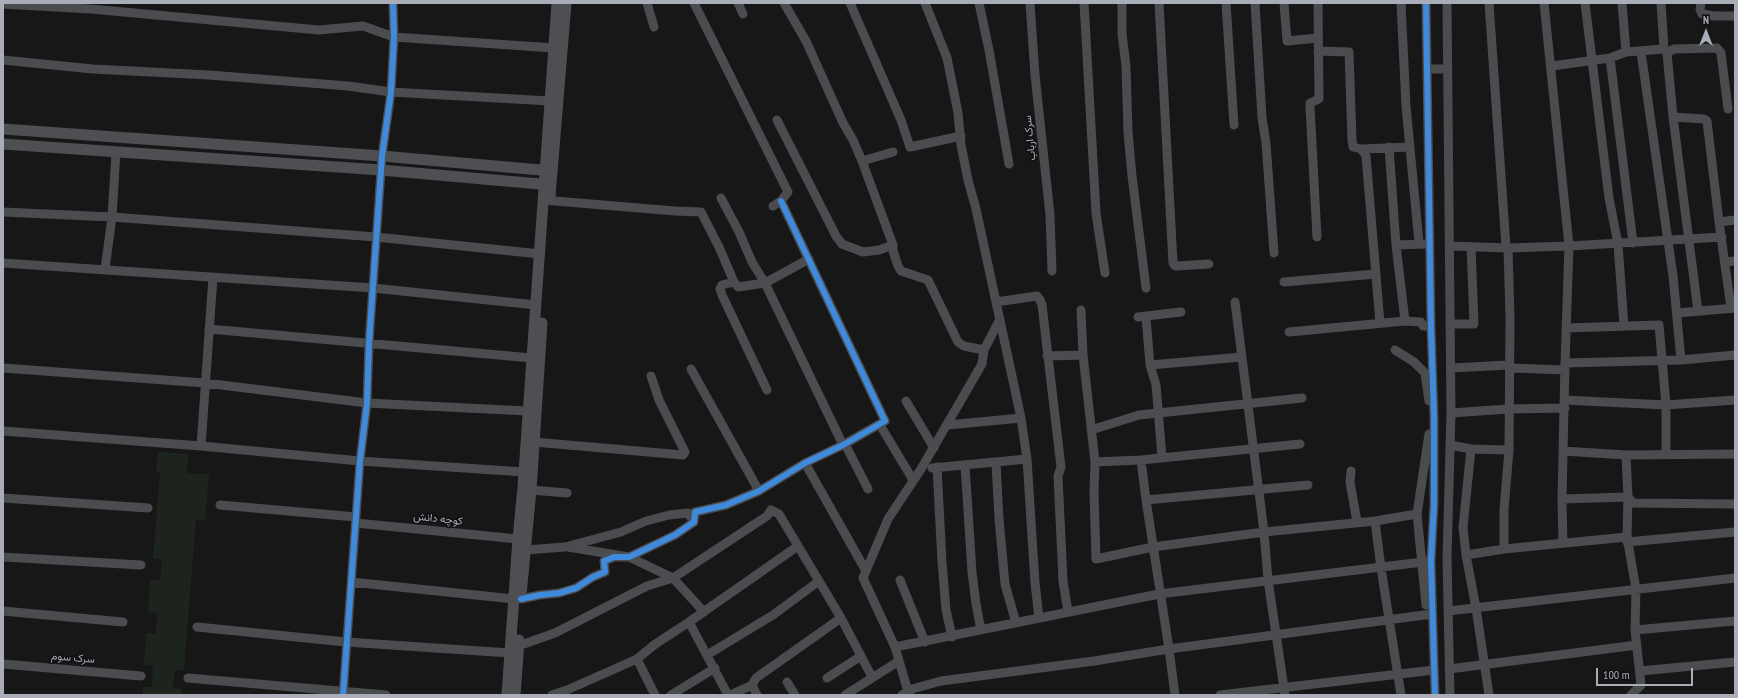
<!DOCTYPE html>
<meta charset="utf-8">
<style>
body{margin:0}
#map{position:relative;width:1738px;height:698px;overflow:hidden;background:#171717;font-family:"PT Sans Narrow",sans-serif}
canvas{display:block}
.frame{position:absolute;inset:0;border:4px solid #a8adb8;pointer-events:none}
.north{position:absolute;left:1686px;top:12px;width:40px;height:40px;-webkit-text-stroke:3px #111113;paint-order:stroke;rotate:0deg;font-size:11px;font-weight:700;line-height:16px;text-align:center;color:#a8adb8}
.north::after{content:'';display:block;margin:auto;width:14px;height:18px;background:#a8adb8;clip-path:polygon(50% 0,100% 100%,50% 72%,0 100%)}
.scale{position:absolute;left:1596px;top:668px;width:97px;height:18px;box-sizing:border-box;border:2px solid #a8adb8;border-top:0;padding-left:5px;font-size:12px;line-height:14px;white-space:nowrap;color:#a8adb8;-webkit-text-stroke:3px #111113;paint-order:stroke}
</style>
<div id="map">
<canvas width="1738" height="698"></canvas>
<div class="frame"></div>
<div class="north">N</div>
<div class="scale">100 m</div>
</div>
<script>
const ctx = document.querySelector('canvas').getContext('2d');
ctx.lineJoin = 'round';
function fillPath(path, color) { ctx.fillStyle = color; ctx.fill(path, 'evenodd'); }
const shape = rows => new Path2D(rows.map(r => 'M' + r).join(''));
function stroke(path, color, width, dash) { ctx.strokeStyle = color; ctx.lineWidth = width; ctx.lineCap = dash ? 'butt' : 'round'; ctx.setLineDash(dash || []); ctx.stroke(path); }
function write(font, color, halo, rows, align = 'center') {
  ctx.font = font + ' "PT Sans Narrow",Vazirmatn,sans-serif'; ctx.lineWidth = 3; ctx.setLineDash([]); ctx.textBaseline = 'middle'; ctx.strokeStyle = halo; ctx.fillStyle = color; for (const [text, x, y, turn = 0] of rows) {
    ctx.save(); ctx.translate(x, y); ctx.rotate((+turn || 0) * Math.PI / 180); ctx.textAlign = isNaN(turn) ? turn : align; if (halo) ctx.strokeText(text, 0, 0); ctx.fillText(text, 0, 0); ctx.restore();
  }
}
const green = shape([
 [158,452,188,454,187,473,209,474,205,520,196,519,184,670,175,670,173,688,182,689,182,695,143,695,143,687,152,687,153,666,144,665,146,633,156,634,157,613,148,612,150,580,160,580,162,559,153,559,160,473,156,472]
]);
const minor = shape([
 [647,3,654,27],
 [694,3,788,192,781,201,773,206],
 [738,3,743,14],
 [784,3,806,41,843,123,853,140,862,161,893,245,893,251,898,266,901,271,928,280,958,342,964,346,984,350],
 [850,3,901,120,910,147,961,136],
 [925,3,947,58,958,113,961,145,968,180,976,209,1021,418,1027,459,1035,583,1039,618],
 [979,3,989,50,1009,164],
 [1030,3,1035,75,1050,215,1052,271],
 [1084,3,1096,213,1105,273],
 [1122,3,1122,34,1126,66,1128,132,1132,176,1146,288],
 [1159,3,1173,263,1175,266,1177,266,1209,264],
 [1226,3,1234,125],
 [1255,3,1262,118,1266,143,1274,253],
 [1284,3,1287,41,1318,38],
 [1401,3,1406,106,1419,243],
 [1426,3,1431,326,1434,417,1434,504,1431,561,1435,695],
 [1447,3,1451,413,1447,558,1450,695],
 [1489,3,1506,247],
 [1544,3,1569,246,1565,363,1562,499,1563,543],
 [1585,3,1609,198,1618,244,1624,326],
 [1622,3,1626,52],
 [1661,3,1664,49,1667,53,1673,117,1698,311],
 [1701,3,1700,9,1702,14,1714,16,1735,16],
 [3,4,91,9,319,30,363,26,394,37,554,48],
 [1318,51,1349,52,1352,140,1353,147,1361,149,1366,156,1380,323],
 [1641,52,1673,276,1681,360],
 [1667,53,1674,49,1717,48,1721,53,1728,109],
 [1610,58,1633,243],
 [3,60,93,69,209,75,348,86,391,92,550,101],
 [1552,66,1610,58,1626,52,1664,49],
 [1428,69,1448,69],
 [1673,117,1704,119,1707,121,1719,222,1731,308],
 [777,120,836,236,842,244,863,252,879,250,893,245],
 [1389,147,1396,245,1405,321],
 [1361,149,1410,147],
 [862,161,893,152],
 [721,198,739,232,752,262,765,283,843,445],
 [543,200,675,211,701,212,719,247,734,282,738,287,765,283,809,259],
 [3,212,112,217,376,237,540,254],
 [1719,222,1735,220],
 [1317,237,1310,107,1310,103,1319,99,1318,3],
 [1396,245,1425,244],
 [1450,246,1508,248,1569,246,1722,237],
 [1725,262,1735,261],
 [3,263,373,288,536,305],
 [105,269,112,217,116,152],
 [734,282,722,285,720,289,722,295,767,390],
 [1284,282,1376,274],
 [996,302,1037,296,1040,300,1042,305,1061,467,1058,476,1063,581,1068,612],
 [1235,302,1264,532,1268,580,1285,695],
 [1081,310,1083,355,1095,462,1094,492,1096,559,1153,547,1264,532,1375,521,1417,514],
 [1677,313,1735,308],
 [1138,317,1181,312],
 [1146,317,1150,365,1156,385,1162,457],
 [1451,324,1474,324,1471,247],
 [1566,328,1659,325,1666,405,1666,454],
 [209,329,532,358],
 [1289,332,1405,321,1421,322,1423,326,1431,326],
 [1395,350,1414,362,1425,373,1429,401],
 [1047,356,1083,355],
 [1565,363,1681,360,1735,355],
 [1150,365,1242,357],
 [3,368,205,383,367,403,527,411],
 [1451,368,1509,365,1513,368,1565,370],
 [691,369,759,491],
 [1564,400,1666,405,1735,400],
 [906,401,934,448],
 [1451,413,1508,409,1565,408],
 [880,425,913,480],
 [948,425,1021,418],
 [1091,430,1139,415,1302,398],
 [3,431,201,446,360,461,524,472],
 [534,442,683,455,685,452,659,400,651,376],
 [845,444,868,489],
 [1450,445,1471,449,1509,450],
 [201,446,213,277],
 [1471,449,1463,527,1466,555,1476,608,1489,695],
 [1563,451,1626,455,1735,454],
 [1626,455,1628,497,1627,537,1636,589,1635,630,1641,685,1631,695],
 [1141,460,1146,500,1169,649,1175,695],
 [1095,462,1141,460,1300,444],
 [805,463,866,571],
 [996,463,999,519,1005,584,1016,623],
 [965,465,972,572,976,604,981,630],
 [937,467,942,562,946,610,952,637],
 [932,468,1027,459],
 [1351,471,1350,482,1357,522],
 [531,490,567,493],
 [3,498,148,508],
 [1562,499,1628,497,1633,503,1735,504],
 [1146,500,1308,485],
 [220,505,356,517],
 [1375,521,1381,568,1401,695],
 [356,523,518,539],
 [1627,542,1735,532],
 [568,547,629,557,673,578,704,612],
 [1504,549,1504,510,1509,450,1510,317,1508,248],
 [525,550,565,547,621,532,646,521,669,515,688,513,694,522],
 [1466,555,1504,549,1627,537],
 [3,557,141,565],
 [900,580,925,642],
 [351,582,514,599],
 [521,599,540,595,559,593,576,588,593,577,605,572,604,561,614,557,629,557,675,535,694,522,695,512,726,505,759,491,805,463,843,445,885,421,781,201],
 [1426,605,1417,514,1429,434],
 [3,611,123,622],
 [1448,611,1735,578],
 [689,622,728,695],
 [197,627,346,642,510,653],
 [1635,630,1735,621],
 [518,646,555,633,647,586,673,578,767,516,771,510,779,514,841,618,872,677],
 [895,647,1159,594,1431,561],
 [707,655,773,615,819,581],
 [637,659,655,695],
 [3,664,141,676],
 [1449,669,1637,645],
 [1640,671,1735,662],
 [188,678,386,695],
 [827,678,861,656],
 [787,682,795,695],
 [752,685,757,695],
 [343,695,360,461,367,403,369,343,382,156,391,92,394,37,393,3],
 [552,695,567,690,637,659,654,645,689,622,798,546],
 [671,695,715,668],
 [730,695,752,685,756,678,841,618],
 [845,695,899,661],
 [902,695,909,692,912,689,941,681,1094,661,1169,649,1432,614],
 [909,695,895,647,863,578,888,519,921,469,982,364,984,350,1000,319],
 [1220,695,1434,670]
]);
const major = shape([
 [3,129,382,156,552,171],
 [3,144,381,170,551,185],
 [550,196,566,3],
 [521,595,531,490,542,323],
 [507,695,518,539,523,487,557,3],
 [515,695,519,640]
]);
const cycleway = shape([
 [1426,3,1431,326,1434,417,1434,504,1431,561,1435,695],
 [521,599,540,595,559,593,576,588,593,577,605,572,604,561,614,557,629,557,675,535,694,522,695,512,726,505,759,491,805,463,843,445,885,421,781,201],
 [343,695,360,461,367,403,369,343,382,156,391,92,394,37,393,3]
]);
const streetNames = [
 ["سرک ارباب",1030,138,-96],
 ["کوچه دانش",438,519,6],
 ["سرک سوم",73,658,5]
];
fillPath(green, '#1d241e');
stroke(minor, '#4b4c50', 9);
stroke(major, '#4d4f52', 11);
stroke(cycleway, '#408adc', 6);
write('11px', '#a8adb8', '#111113', streetNames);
</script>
